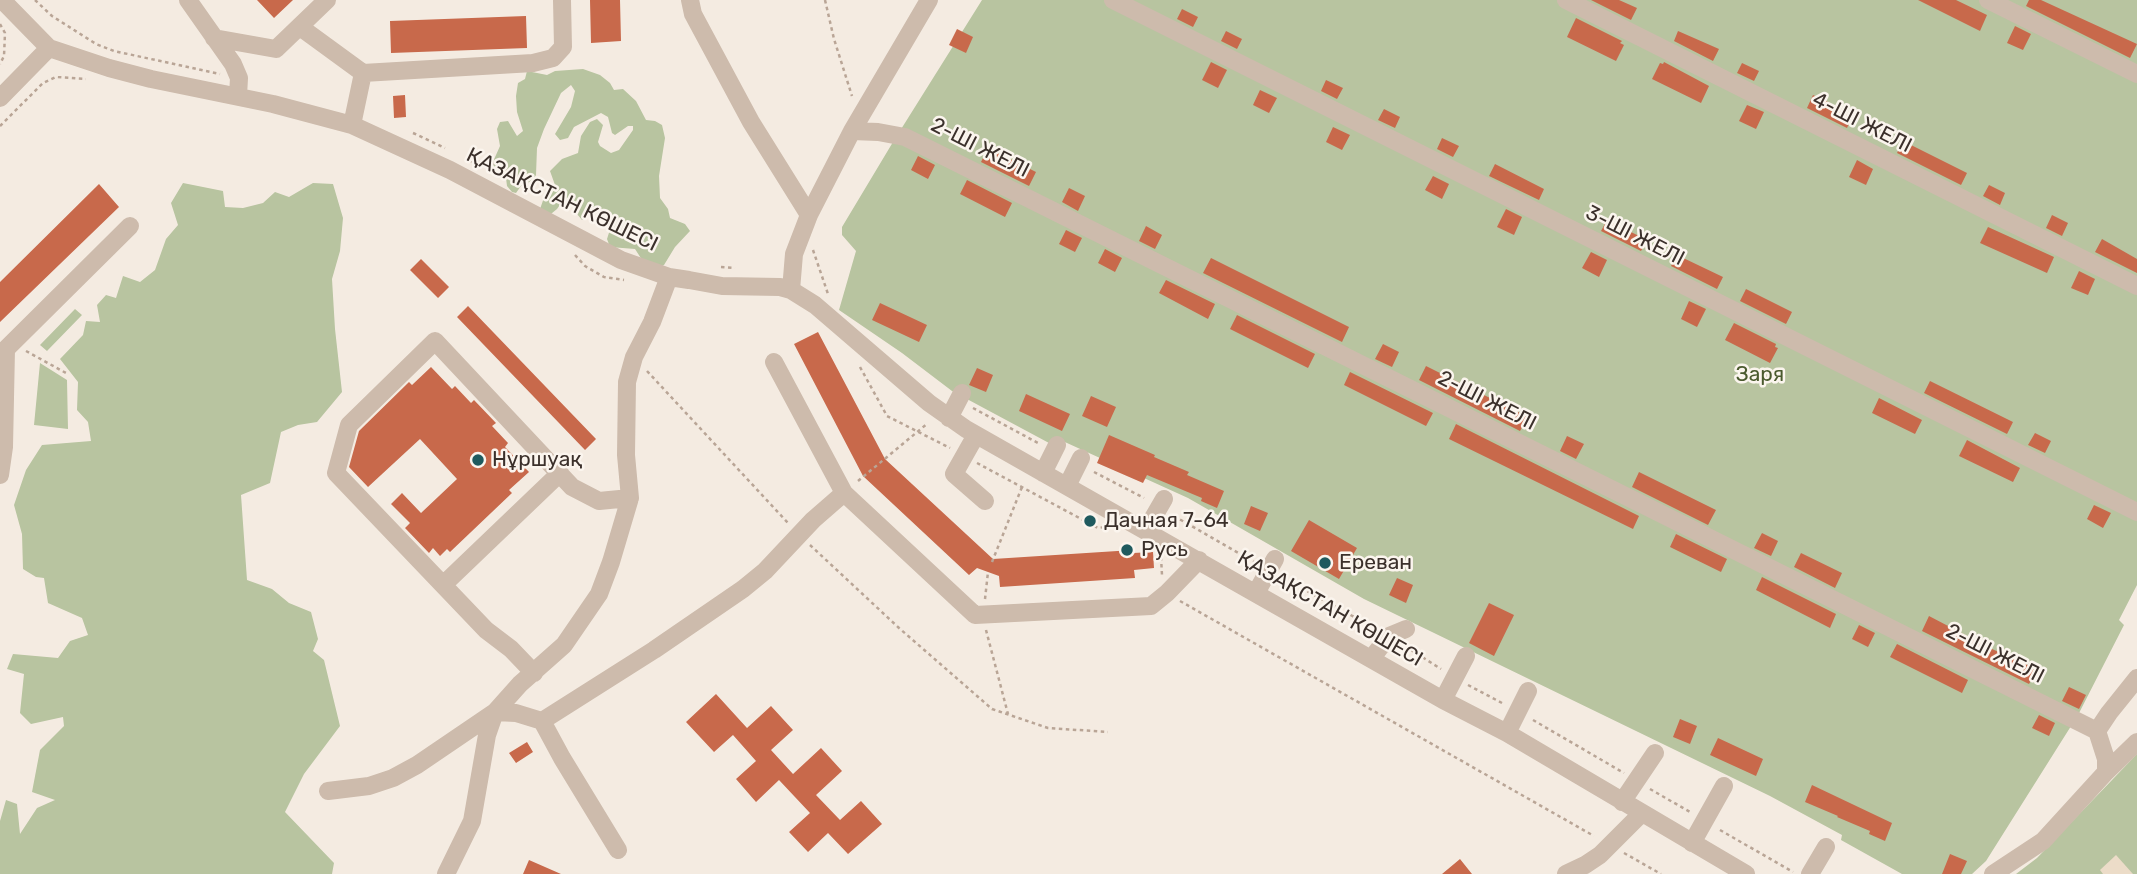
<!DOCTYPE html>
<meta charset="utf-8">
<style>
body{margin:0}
canvas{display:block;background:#f4ebe1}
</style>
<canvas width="2137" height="874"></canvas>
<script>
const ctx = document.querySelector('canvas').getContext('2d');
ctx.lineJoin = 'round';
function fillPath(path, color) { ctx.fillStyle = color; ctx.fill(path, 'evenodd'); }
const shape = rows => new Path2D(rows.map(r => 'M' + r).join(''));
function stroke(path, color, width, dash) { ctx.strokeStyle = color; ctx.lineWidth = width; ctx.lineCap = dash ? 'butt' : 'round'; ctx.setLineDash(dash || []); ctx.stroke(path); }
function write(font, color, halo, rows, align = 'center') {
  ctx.font = font + ' Rubik,sans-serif'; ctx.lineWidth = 5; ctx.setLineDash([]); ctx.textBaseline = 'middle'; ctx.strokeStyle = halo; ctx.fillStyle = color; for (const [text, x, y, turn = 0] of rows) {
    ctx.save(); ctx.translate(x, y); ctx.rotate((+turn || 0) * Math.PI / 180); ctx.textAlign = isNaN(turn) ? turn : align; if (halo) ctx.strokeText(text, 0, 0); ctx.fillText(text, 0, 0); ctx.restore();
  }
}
const green = shape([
 [982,0,2137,0,2137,585,2119,620,2124,625,2078,715,1986,861,1972,874,1902,874,1841,840,1842,835,1770,796,1364,599,1188,498,1056,438,1049,443,952,391,902,353,839,310,856,251,842,235,842,227,893,142],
 [583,69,600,75,610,83,614,90,623,89,636,101,646,120,655,121,662,125,665,138,659,176,660,198,668,209,670,218,685,224,690,231,675,247,664,265,653,270,646,266,635,249,610,247,607,239,613,220,605,218,601,211,582,220,577,214,577,205,568,198,564,199,557,209,546,218,539,212,547,189,555,185,550,171,562,159,578,153,581,136,590,122,597,119,603,125,598,142,600,146,611,153,619,150,633,130,633,126,628,126,615,135,612,133,608,117,601,113,574,127,568,138,560,140,555,134,571,107,575,91,571,85,561,93,544,129,537,148,536,175,533,180,521,186,516,193,512,192,507,186,506,178,492,164,500,146,497,129,500,122,508,121,517,136,523,131,517,112,516,96,518,83,525,79,527,71,547,75,555,71],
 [183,183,223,191,225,207,243,208,263,203,275,192,289,197,313,183,333,184,343,218,340,251,332,279,335,329,342,392,317,422,298,425,281,432,270,483,241,495,247,580,272,589,289,603,311,612,318,639,313,651,324,660,340,726,304,774,285,812,334,863,332,874,0,874,0,821,6,800,17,804,20,834,37,808,55,800,32,792,40,750,64,726,63,717,31,724,20,713,24,674,7,669,13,654,58,658,70,641,88,635,82,618,48,603,44,578,36,577,23,569,22,534,14,505,26,470,42,445,91,441,88,422,77,410,78,382,60,359,83,335,86,321,100,322,97,305,106,295,116,298,123,276,140,282,155,270,166,239,178,225,171,203],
 [75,309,82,315,47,351,40,345],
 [40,363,67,380,68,429,34,425],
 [2137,754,2137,874,2016,874,2037,858]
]);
const plaza = shape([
 [2116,855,2133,874,2103,874,2100,870]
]);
const building = shape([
 [257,0,293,0,274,18],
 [590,0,620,0,621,41,591,43],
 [1591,0,1619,0,1637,8,1631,20],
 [1918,0,1956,0,1987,15,1980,31],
 [2029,0,2041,0,2137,44,2130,58,2026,6],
 [1182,9,1198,17,1193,27,1177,19],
 [526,16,527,48,391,53,390,21],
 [1576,18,1622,41,1620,43,1624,45,1616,61,1567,37],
 [2015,26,2031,34,2023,50,2007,43],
 [957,29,973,37,966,53,949,45],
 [1226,31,1242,39,1237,49,1221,41],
 [1678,31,1719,49,1713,61,1674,41],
 [1211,62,1227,70,1218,88,1202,80],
 [1664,62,1709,86,1701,103,1652,79,1660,63,1663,64],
 [1742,63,1759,71,1754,81,1737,73],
 [1326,80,1343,88,1337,99,1321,91],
 [1260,90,1277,98,1269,113,1253,105],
 [405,95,406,117,394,118,393,96],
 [1813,95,1830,103,1829,105,1852,117,1847,128,1807,108],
 [1747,105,1764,112,1756,129,1739,121],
 [1384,109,1400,117,1395,128,1378,120],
 [1333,127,1350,135,1342,150,1326,142],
 [1442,138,1459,146,1453,157,1437,149],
 [1903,141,1967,173,1961,185,1897,153],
 [988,148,1036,172,1029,186,981,162],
 [918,156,935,165,928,179,911,170],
 [1857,160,1873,169,1866,185,1849,177],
 [1495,164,1544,189,1539,200,1489,176],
 [1433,176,1449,184,1442,199,1425,190],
 [967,180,1012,203,1005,217,960,194],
 [99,184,119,207,0,322,0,282],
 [1989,185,2005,193,2000,205,1983,196],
 [1069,188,1085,196,1078,211,1062,202],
 [1506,209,1522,217,1514,235,1497,227],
 [2052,215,2068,223,2062,236,2046,228],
 [1607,220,1647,240,1641,251,1601,231],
 [1146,226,1162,235,1155,249,1139,241],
 [1988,227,2054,257,2047,273,1980,243],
 [1066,230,1082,238,1075,252,1059,244],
 [2102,239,2137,259,2137,273,2095,252],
 [1105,249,1122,258,1115,272,1098,263],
 [1591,252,1607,260,1599,277,1582,268],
 [1677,255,1723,277,1717,289,1671,266],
 [1211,258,1349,327,1342,342,1203,273],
 [421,259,449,287,438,298,410,270],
 [2079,271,2095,279,2088,295,2071,288],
 [1166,280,1215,304,1208,319,1159,293],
 [1746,289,1792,312,1786,324,1740,301],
 [1689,301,1706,309,1697,327,1681,319],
 [880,303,927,325,919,342,872,320],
 [468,306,596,439,585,450,457,317],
 [1237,315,1315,354,1308,368,1230,329],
 [1734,323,1776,344,1775,347,1778,348,1770,363,1725,340],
 [818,332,885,459,993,559,1133,550,1133,553,1153,552,1154,568,1134,570,1135,578,1000,587,999,576,977,568,969,575,863,476,794,344],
 [1383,344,1399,352,1392,367,1375,359],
 [1426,366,1528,417,1520,431,1419,380],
 [431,367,452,389,455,386,471,403,474,400,496,423,492,426,508,443,505,447,529,472,509,490,512,493,450,552,447,549,440,556,433,548,429,553,405,528,410,523,391,504,402,493,421,513,457,479,420,439,368,487,349,467,359,431,409,382,412,385],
 [977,368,993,375,986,392,969,385],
 [1350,372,1433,413,1426,426,1344,385],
 [1930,381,2013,422,2007,434,1924,393],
 [1026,394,1070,414,1062,431,1019,411],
 [1091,396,1116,407,1107,427,1082,416],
 [1879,398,1922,420,1915,434,1872,413],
 [1456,424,1639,516,1633,529,1449,439],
 [2035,433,2051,441,2045,453,2028,445],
 [1109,435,1155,455,1154,457,1189,472,1187,475,1224,491,1217,508,1201,501,1202,498,1147,475,1143,483,1097,463],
 [1567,436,1584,444,1576,459,1560,451],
 [1967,440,2020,468,2013,482,1959,456],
 [1639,472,1716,510,1708,525,1632,487],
 [2094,505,2111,513,2103,528,2087,519],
 [1251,506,1268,513,1260,531,1244,524],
 [1309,520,1357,548,1339,579,1291,551],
 [1762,533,1778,541,1771,556,1754,548],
 [1676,534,1727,559,1721,572,1670,547],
 [1801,553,1842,573,1835,588,1794,567],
 [1762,577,1836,614,1830,628,1756,590],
 [1397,578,1413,585,1406,603,1389,595],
 [1489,603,1514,615,1494,656,1469,643],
 [1929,616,1992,649,2037,669,2029,684,1922,631],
 [1859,625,1875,633,1868,647,1852,639],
 [1897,644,1968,680,1962,693,1890,657],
 [2069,687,2086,695,2079,709,2062,701],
 [716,694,747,728,771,706,793,730,771,750,793,774,821,748,842,771,816,795,840,820,861,801,882,824,848,854,828,833,808,852,789,832,810,813,779,780,756,802,736,779,756,761,733,735,714,752,686,722],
 [2039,715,2055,723,2049,736,2032,728],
 [1680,719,1697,726,1690,744,1673,737],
 [1718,738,1763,759,1756,776,1710,755],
 [527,742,533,752,516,763,509,753],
 [1812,785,1892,823,1885,841,1869,834,1870,831,1837,817,1838,816,1805,802],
 [1950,854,1967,861,1961,874,1942,874],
 [1460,859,1472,874,1442,874],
 [529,860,561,874,523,874]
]);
const path = shape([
 [35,0,52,16,96,44,114,51,220,74],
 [825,0,834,39,852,96],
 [0,24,5,33,4,56,0,64],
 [0,126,43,83,56,77,86,79],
 [413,133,445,148],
 [470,161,497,164,518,176,535,195],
 [813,250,828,294],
 [575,255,585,266,604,277,624,280],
 [721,267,735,268],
 [26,351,66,373],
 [860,367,887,416,950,448],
 [647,371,788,523],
 [973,408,1038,443],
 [977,463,1098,528,1105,527],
 [1094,472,1144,498],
 [858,481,928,423],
 [1174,516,1256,563],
 [810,545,899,628,992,709,1048,728,1108,732],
 [1161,557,1162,575],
 [992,562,1022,487],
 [1283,578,1376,629],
 [985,599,988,572],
 [1180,601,1594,836],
 [986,630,1008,714],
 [1405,646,1441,669],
 [1468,685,1502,703],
 [1533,720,1624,773],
 [1650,789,1690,812],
 [1720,830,1793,872],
 [1624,853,1661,874]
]);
const minor = shape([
 [2,0,49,48,109,68,151,79,273,104,352,125,450,170,621,260,669,277,689,280,722,286,780,287,791,290,815,305,929,403,966,429,1443,700,1507,733,1746,874],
 [188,0,233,64,239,78,238,96],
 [690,0,693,14,751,122,809,215,794,254,791,290],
 [1113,0,2137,512],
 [1566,0,2137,286],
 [1988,0,2137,74],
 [300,27,363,73,352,125],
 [214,38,276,49,327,0],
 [363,73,533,63,553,58,563,47,562,0],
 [0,98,49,48],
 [852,131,878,132,905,137,2097,731],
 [809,215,852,131,929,0],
 [774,362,844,493,975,615,1151,606,1167,593,1199,560],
 [949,418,962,393],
 [976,435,954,474,985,501],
 [1043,473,1057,445],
 [0,475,4,447,6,349,130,226],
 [1067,486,1081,458],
 [1146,530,1164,499],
 [443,585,336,473,349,425,435,341,572,487,599,501,630,498],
 [1256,593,1275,559],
 [1371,659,1389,636,1406,629],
 [534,673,511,649,486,630,443,585,560,473],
 [1443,700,1466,656],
 [1507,733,1528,691],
 [2106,772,2137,742],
 [328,791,369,786,393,778,417,765,495,712,516,713,542,721],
 [1622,802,1655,753],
 [1692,843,1724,786],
 [618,850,562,758,542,721,654,650,743,589,765,571,813,520,844,493],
 [446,874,472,821,487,735,495,712,520,684,564,645,599,594,611,562,630,498,626,455,627,382,634,357,652,322,669,277],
 [1566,874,1585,865,1600,855,1642,813],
 [1810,874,1826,847],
 [1993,874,2043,841,2106,772,2106,759,2097,731,2109,713,2137,678]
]);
const markers = [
 [478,460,7,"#1f5a5e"],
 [1090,521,7,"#1f5a5e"],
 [1127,550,7,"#1f5a5e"],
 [1325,563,7,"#1f5a5e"]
];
const streetNames = [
 ["4-ШІ ЖЕЛІ",1862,123,27],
 ["2-ШІ ЖЕЛІ",980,148,27],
 ["ҚАЗАҚСТАН КӨШЕСІ",562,200,26],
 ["3-ШІ ЖЕЛІ",1635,236,27],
 ["2-ШІ ЖЕЛІ",1487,401,27],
 ["ҚАЗАҚСТАН КӨШЕСІ",1330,609,30],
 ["2-ШІ ЖЕЛІ",1995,654,27]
];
const parkNames = [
 ["Заря",1760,375]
];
const poiNames = [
 ["Нұршуақ",492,460],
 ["Дачная 7-64",1104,521],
 ["Русь",1141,550],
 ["Ереван",1339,563]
];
fillPath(green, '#b8c4a0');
fillPath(plaza, '#ecdcc8');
fillPath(building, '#c8694b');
stroke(path, '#b9a596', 2.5, [3.5, 3.5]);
stroke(minor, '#cdbbac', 18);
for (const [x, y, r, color] of markers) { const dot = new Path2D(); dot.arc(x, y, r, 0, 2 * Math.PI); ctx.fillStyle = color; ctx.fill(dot); stroke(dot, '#fbf5ee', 2.5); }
write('21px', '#3b302b', '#fbf5ee', streetNames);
write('21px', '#4a5a2e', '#fbf5ee', parkNames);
write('21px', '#3b302b', '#fbf5ee', poiNames, 'left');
</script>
